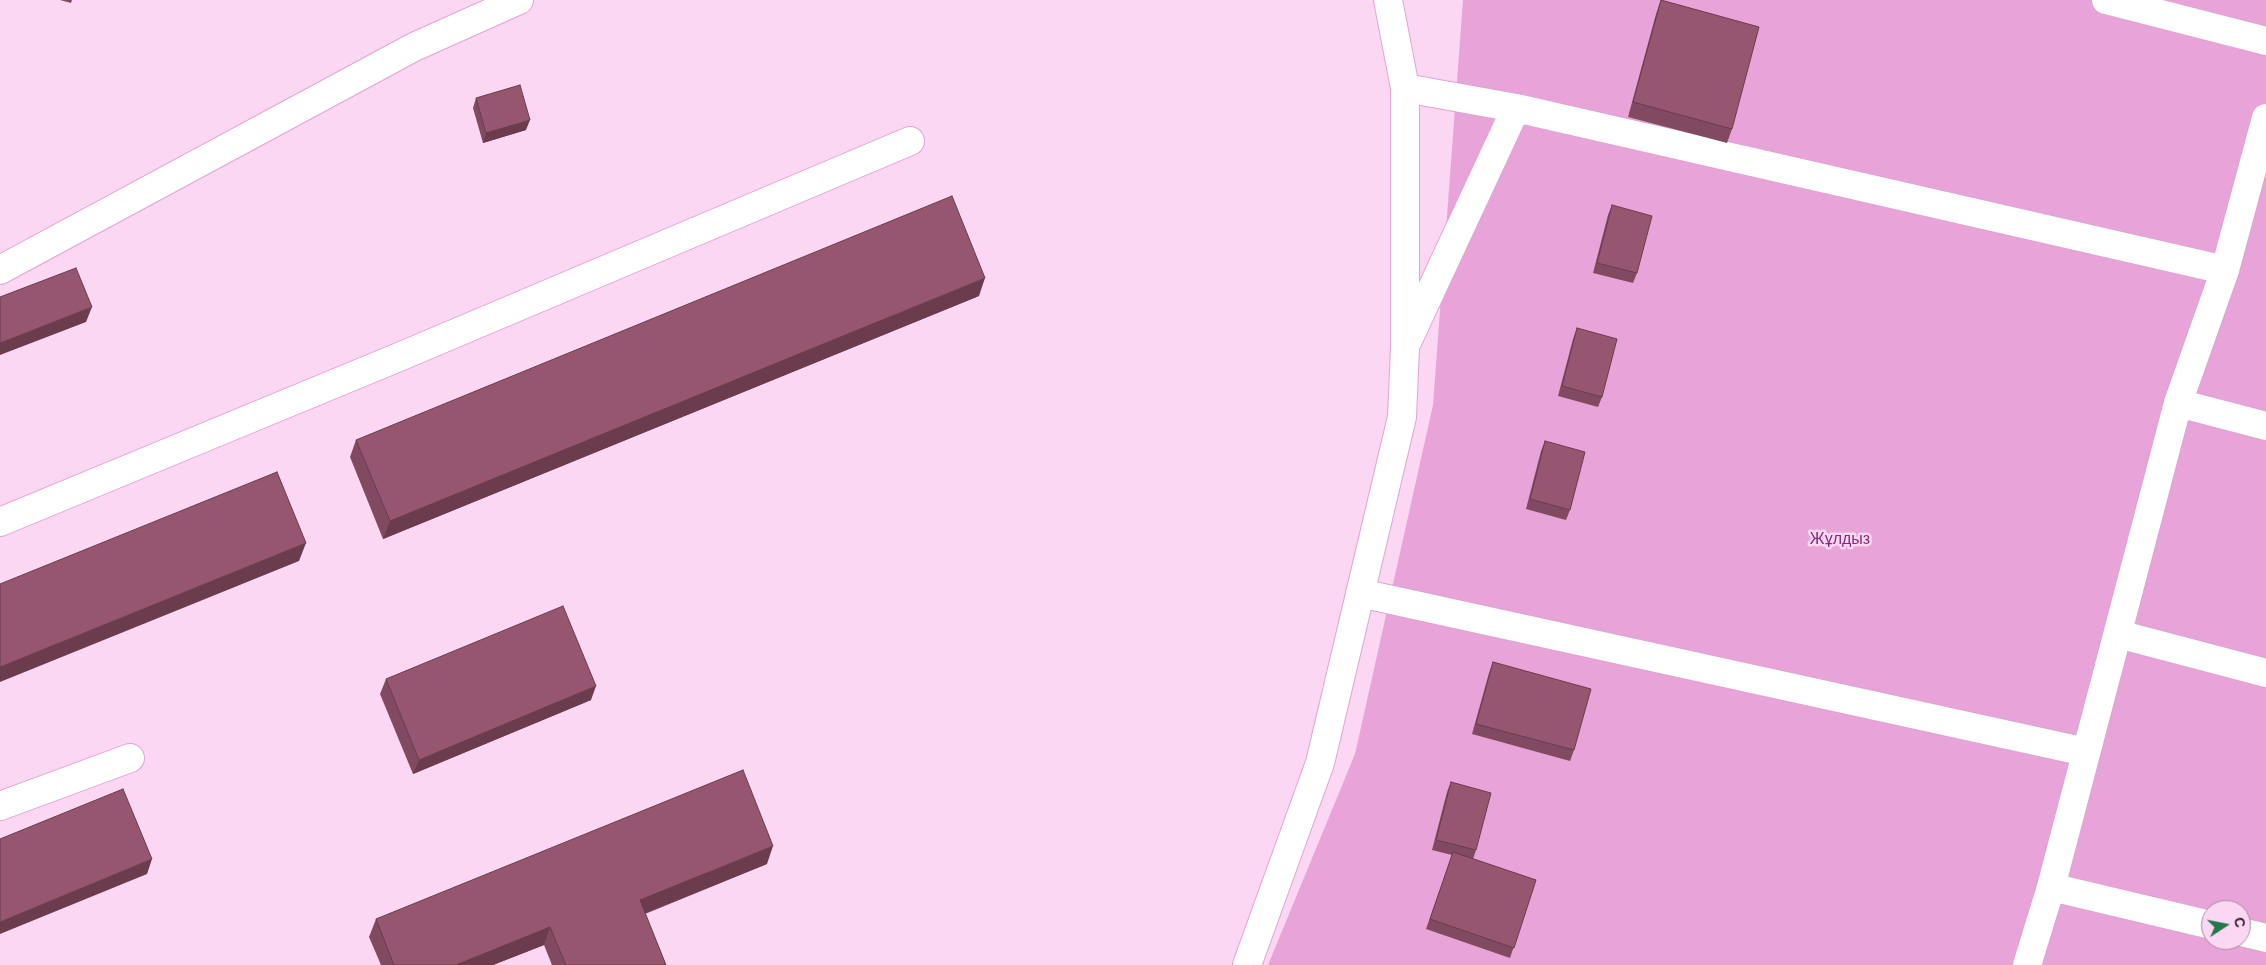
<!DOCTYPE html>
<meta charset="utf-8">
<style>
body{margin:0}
#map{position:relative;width:2266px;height:965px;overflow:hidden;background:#fcd7f3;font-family:Barlow,sans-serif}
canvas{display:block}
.north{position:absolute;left:2201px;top:900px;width:50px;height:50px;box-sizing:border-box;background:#fcd7f3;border:1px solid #aa8ba3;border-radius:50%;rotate:79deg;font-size:14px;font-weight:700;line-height:20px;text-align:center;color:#301a2b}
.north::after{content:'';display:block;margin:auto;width:18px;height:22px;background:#247749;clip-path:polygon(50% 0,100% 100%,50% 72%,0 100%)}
</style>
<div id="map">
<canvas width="2266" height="965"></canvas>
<div class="north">С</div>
</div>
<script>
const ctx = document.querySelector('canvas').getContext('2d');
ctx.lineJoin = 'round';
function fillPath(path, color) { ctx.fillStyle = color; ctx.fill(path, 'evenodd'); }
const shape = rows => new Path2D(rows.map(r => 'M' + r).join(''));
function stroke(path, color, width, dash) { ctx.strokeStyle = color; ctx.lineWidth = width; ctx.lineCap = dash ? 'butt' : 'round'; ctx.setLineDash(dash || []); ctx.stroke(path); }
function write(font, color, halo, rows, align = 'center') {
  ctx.font = font + ' Barlow,sans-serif'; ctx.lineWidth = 5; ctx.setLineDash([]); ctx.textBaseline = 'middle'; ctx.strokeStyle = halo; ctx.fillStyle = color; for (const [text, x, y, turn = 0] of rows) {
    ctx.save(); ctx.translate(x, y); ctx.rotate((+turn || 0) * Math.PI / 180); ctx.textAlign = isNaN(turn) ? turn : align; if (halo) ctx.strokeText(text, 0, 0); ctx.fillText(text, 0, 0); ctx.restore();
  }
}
const green = shape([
 [1463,0,2266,0,2266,965,1268,965,1355,754,1433,405],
 [2211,910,2241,910,2241,940,2211,940]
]);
const minor = shape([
 [2106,0,2266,41],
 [1405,88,1516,108,2225,270],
 [0,270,414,47,519,0],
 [1408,340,1516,108],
 [2178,403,2266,426],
 [0,522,399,357,910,141],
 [1360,593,2086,752],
 [2118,634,2266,673],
 [0,806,130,758],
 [2051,887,2211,925],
 [2241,932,2266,938],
 [1247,965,1320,763,1402,417,1405,347,1405,88,1388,0],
 [2027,965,2051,887,2178,403,2225,270,2266,118]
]);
const wall = shape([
 [60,0,72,0,71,3],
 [1661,0,1732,129,1727,143,1628,117,1656,14],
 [476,98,526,130,483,143,473,108],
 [1612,205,1637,273,1633,283,1593,273,1608,215],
 [979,296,383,539,350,457,356,440],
 [1577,328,1602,397,1598,407,1558,396,1573,339],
 [1545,441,1570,510,1566,520,1526,509,1541,451],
 [1493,662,1574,750,1570,761,1472,734,1489,673],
 [386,679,591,700,413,774,380,694],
 [1451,782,1476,850,1473,859,1536,880,1510,958,1426,929,1452,855,1432,850,1447,792],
 [767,864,645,914,666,965,552,965,544,945,493,965,381,965,369,937,376,919]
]);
const shadedWall = shape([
 [530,120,526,130,483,143,486,133],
 [985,278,979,296,383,539,390,521],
 [92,307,86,322,0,355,0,343],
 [306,543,299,561,0,682,0,667],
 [596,686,591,700,413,774,419,760],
 [773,846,767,864,633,918,640,900],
 [152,859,147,874,0,934,0,922],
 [550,927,544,945,493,965,456,965]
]);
const building = shape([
 [1661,0,1759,27,1732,129,1633,102,1661,0],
 [520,85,530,120,486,133,476,98,520,85],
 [952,196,985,278,390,521,356,440,952,196],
 [1612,205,1652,216,1637,273,1597,263,1612,205],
 [76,268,92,307,0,343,0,297,76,268],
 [1577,328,1617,339,1602,397,1562,386,1577,328],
 [1545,441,1585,452,1570,510,1530,499,1545,441],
 [277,472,306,543,0,667,0,584,277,472],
 [563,606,596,686,419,760,386,679,563,606],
 [1493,662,1591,689,1574,750,1476,724,1493,662],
 [743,770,773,846,640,900,666,965,566,965,550,927,456,965,394,965,376,919,743,770],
 [1451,782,1491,793,1476,850,1436,840,1451,782],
 [123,789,152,859,0,922,0,839,123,789],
 [1453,852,1536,880,1514,948,1430,919,1453,852]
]);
const parkNames = [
 ["Жұлдыз",1840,539]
];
fillPath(green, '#e8a3d8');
stroke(minor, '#dfa4d2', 30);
stroke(minor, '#fff', 28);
fillPath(wall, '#824a60');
fillPath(shadedWall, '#6a3c4e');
fillPath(building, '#975670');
stroke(building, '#6a3c4e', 1);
write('16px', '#852d77', '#fcd7f3', parkNames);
</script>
